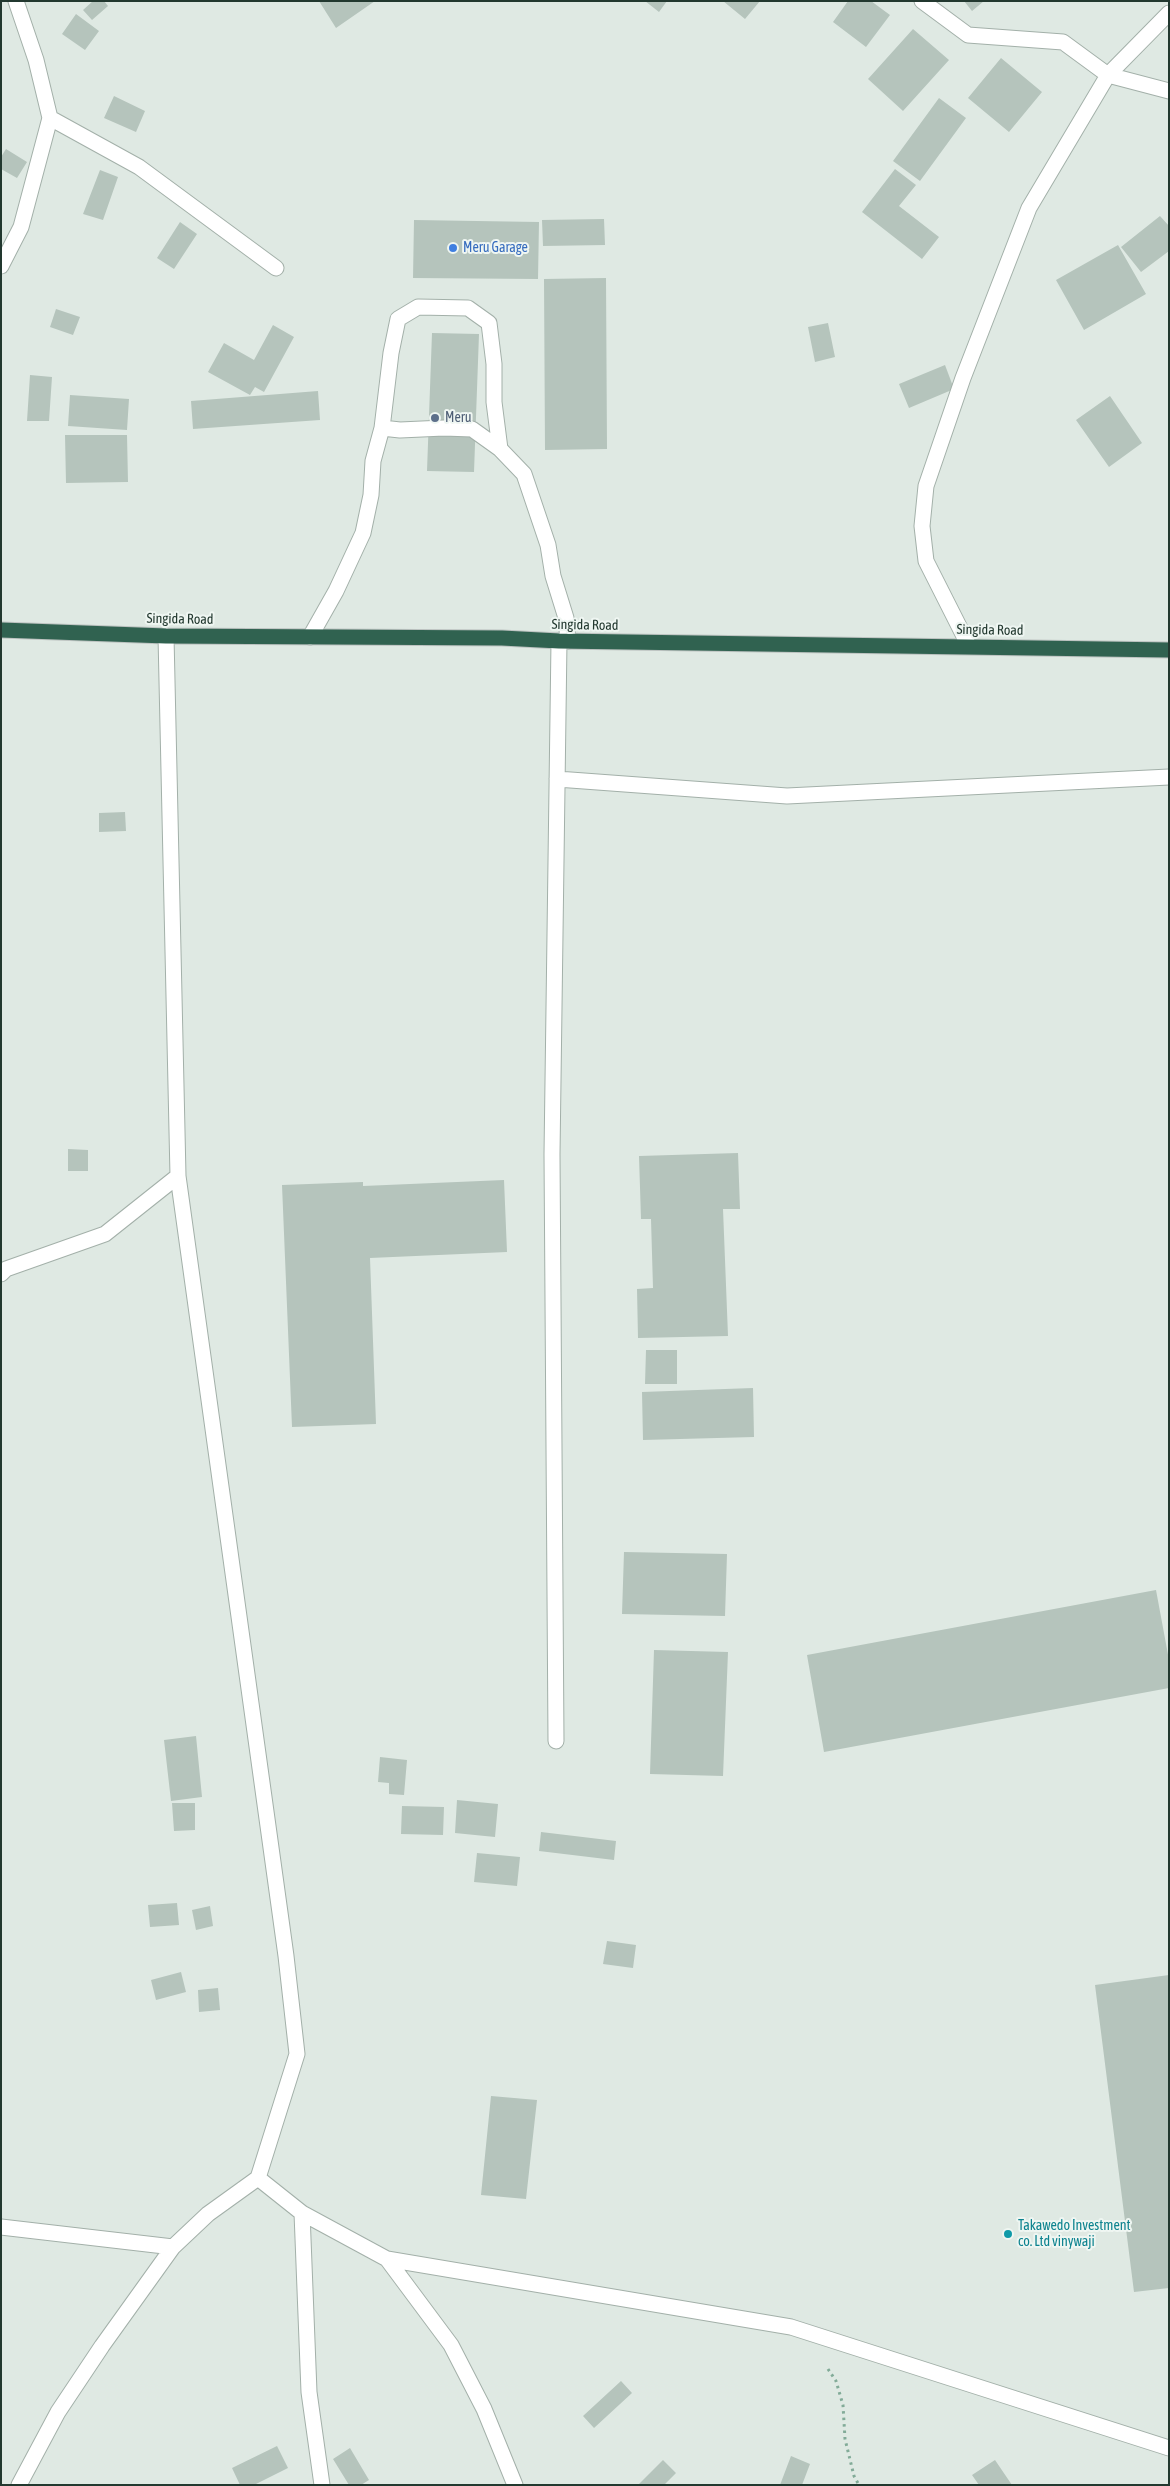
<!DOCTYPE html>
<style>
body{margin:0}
#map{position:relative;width:1170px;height:2486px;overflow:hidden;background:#dfe9e3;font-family:"Asap Condensed",sans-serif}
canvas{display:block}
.frame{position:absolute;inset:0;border:2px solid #22382f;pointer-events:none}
</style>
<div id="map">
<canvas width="1170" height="2486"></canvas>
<div class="frame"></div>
</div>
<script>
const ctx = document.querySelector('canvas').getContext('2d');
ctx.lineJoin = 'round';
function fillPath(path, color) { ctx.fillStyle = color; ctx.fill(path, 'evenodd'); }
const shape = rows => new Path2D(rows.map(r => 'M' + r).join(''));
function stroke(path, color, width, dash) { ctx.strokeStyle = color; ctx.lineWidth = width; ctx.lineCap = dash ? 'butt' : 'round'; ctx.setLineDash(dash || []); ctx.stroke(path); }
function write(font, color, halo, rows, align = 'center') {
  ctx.font = font + ' "Asap Condensed",sans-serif'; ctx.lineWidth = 4; ctx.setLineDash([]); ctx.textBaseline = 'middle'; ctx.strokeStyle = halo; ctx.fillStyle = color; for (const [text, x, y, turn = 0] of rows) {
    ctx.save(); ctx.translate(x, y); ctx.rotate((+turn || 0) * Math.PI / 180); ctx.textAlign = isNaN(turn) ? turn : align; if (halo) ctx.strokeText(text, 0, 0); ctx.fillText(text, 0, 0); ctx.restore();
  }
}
const building = shape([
 [93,1,104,1,108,6,92,20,83,10],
 [319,1,375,1,336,28],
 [645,1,667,1,659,12],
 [723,1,760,1,745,19],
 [848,1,871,1,890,15,866,47,833,22],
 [964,1,984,1,972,11],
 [76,14,99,31,85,50,62,34],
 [913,29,949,60,903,111,868,79],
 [1001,58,1042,92,1009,132,968,98],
 [114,96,145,111,136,132,104,118],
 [939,98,966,118,920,181,893,161],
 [6,149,27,162,17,178,1,169,1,157],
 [895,169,916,185,899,206,939,237,922,259,862,212],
 [100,170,118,177,103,220,83,214],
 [1160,216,1169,226,1169,251,1141,272,1121,247],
 [604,219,605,245,543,246,542,220],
 [414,220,539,222,538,279,413,278],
 [180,222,197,234,174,269,157,258],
 [1118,245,1146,294,1084,330,1056,280],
 [606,278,607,449,545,450,544,279],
 [56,309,80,317,73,335,50,327],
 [828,323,835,357,815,362,808,327],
 [273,325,294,337,264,392,255,387,250,395,208,372,224,343,254,360],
 [432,333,479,334,474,472,427,471],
 [945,365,954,389,909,408,899,384],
 [30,375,52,377,49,421,27,421],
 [318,391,320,420,193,429,191,401],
 [70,395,129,399,127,430,68,426],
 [1110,396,1142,443,1109,467,1076,420],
 [65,435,127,435,128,482,66,483],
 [125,812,126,831,99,832,99,813],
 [68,1149,88,1150,88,1171,68,1171],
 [738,1153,740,1209,723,1209,728,1336,638,1338,637,1289,653,1288,651,1219,641,1219,639,1156],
 [504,1180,507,1252,370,1258,376,1424,292,1427,282,1185,363,1182,363,1186],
 [646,1350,677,1350,677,1384,645,1384],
 [753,1388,754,1437,643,1440,642,1392],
 [624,1552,727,1554,725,1616,622,1614],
 [1156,1590,1169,1660,1169,1688,824,1752,807,1655],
 [654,1650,728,1652,723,1776,650,1774],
 [196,1736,202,1797,171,1801,164,1740],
 [380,1757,407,1760,404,1795,389,1794,389,1783,378,1782],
 [457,1800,498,1804,495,1837,455,1833],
 [172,1803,195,1803,195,1830,174,1831],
 [402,1806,444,1807,443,1835,401,1834],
 [541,1832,616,1841,614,1860,539,1851],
 [477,1853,520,1857,517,1886,474,1882],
 [177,1903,179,1925,150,1927,148,1905],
 [210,1906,213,1926,196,1930,192,1910],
 [607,1941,636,1945,633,1968,603,1964],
 [181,1972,186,1992,156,2000,151,1980],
 [1169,1975,1169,2288,1134,2292,1095,1985],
 [218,1988,220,2010,199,2012,198,1990],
 [491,2096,537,2100,526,2199,481,2195],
 [621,2381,632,2393,594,2428,583,2416],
 [277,2446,288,2468,254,2485,240,2485,232,2468],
 [350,2448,369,2480,361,2485,349,2485,333,2459],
 [791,2456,810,2464,802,2485,780,2485],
 [663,2460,676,2473,664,2485,638,2485],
 [995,2460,1012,2485,979,2485,972,2475]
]);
const path = shape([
 [828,2369,836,2381,843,2405,845,2439,854,2476,859,2485]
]);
const minor = shape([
 [922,1,968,35,1063,42,1108,75,1169,91],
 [50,118,139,167,276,268],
 [1,266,21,227,50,118,36,60,16,1],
 [382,428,391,353,398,319,418,307,468,308,489,323,494,364,494,402,500,449],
 [166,636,178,1176,286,1956,297,2054,258,2178],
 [310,637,336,591,363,533,371,495,373,461,382,428,400,430,444,428,472,429,500,449,524,474,548,545,553,576,566,618,568,641],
 [969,646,926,561,922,526,926,486,963,378,1029,208,1108,75,1169,13],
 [557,779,787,796,1169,777],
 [1,1274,6,1269,105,1234,178,1176],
 [556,1741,552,1154,559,641],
 [302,2213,309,2392,322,2485],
 [1,2227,173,2247],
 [387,2259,791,2327,1169,2448],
 [19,2485,58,2412,102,2346,173,2247,208,2214,258,2178,302,2213,387,2259,451,2345,484,2409,515,2485]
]);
const highway = shape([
 [1,630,166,636,502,638,559,641,1169,650]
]);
const markers = [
 [453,248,5,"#3f7fe0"],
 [435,418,5,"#5c6f8a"],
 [1008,2234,5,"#0f9aa8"]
];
const shopNames = [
 ["Meru Garage",463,248]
];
const serviceNames = [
 ["Meru",445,418]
];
const streetNames = [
 ["Singida Road",180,619,1],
 ["Singida Road",585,625,1],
 ["Singida Road",990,630,1]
];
const cultureNames = [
 ["Takawedo Investment",1018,2226],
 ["co. Ltd vinywaji",1018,2242]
];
fillPath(building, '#b5c4bc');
stroke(minor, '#a3b0a9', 17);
stroke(highway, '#bdc3c1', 17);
stroke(path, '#82ab98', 3, [2.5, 4]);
stroke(minor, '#fff', 15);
stroke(highway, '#306250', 15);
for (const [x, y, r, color] of markers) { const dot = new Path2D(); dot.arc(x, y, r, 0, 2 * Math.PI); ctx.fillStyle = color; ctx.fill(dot); stroke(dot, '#eff6f2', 2); }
write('14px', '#366cbe', '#eff6f2', shopNames, 'left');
write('14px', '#4e5e75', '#eff6f2', serviceNames, 'left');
write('14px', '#22382f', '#eff6f2', streetNames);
write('14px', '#0d838f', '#eff6f2', cultureNames, 'left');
</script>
